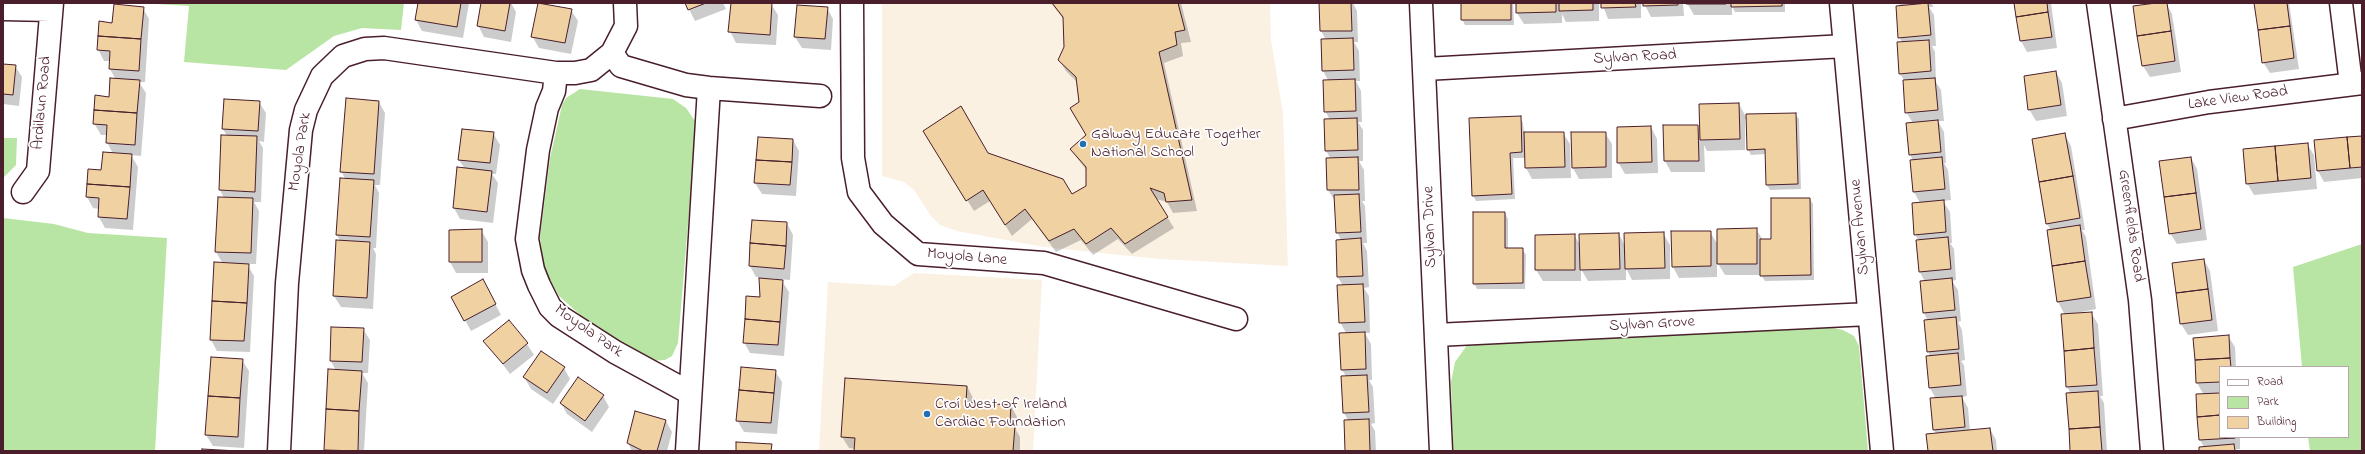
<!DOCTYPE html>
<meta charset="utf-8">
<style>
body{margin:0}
#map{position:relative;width:2365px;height:454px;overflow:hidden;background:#fff;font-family:"Indie Flower",sans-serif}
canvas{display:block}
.frame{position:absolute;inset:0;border:4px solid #4a1f2b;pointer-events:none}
.legend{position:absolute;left:2219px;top:366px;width:130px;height:72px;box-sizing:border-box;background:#fff;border:1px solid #b7a5aa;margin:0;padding:5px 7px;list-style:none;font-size:12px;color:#4a1f2b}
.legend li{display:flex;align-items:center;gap:8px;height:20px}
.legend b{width:20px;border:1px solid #b7a5aa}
</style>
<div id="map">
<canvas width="2365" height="454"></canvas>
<div class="frame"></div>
<ul class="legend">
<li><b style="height:5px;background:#fff"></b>Road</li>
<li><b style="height:11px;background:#b8e5a3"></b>Park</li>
<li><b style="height:11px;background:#efd1a2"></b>Building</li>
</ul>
</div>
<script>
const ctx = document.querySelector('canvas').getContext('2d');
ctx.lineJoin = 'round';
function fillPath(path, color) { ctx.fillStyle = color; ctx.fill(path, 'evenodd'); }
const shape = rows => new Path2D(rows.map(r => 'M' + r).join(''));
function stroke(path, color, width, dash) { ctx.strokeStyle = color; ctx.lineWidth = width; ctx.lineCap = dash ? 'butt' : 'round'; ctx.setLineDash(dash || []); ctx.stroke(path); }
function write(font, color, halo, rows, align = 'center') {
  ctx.font = font + ' "Indie Flower",sans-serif'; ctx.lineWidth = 3.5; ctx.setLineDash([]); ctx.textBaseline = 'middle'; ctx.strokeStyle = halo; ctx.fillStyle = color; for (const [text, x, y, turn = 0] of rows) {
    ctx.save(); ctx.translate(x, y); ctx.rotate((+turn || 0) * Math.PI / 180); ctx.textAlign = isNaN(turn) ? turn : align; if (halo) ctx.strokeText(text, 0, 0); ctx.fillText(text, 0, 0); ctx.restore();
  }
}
const built = shape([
 [882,3,1270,3,1271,40,1283,113,1288,266,1159,259,1044,247,957,231,940,225,931,216,914,190,904,182,882,176],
 [914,273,1042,280,1033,451,819,451,828,282,894,286]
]);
const green = shape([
 [139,3,404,3,401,30,362,28,334,36,286,70,184,62,189,6],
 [580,89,673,99,686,108,695,121,696,129,678,343,672,356,665,360,649,361,587,321,559,296,544,269,540,237,550,158,562,105,566,98],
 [3,138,17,138,16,165,3,178],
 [3,218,54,224,88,233,167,238,155,451,3,451],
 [2362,244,2362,451,2310,451,2308,437,2348,437,2348,367,2302,367,2293,267],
 [1825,326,1843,330,1854,336,1859,346,1868,451,1453,451,1451,382,1455,362,1468,344]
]);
const shadow = shape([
 [419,3,469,3,463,38,422,31,416,20],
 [482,3,511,3,516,12,511,42,484,37,478,25],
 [686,3,723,3,726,9,695,21],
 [732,3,771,4,778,15,776,45,736,43,730,31],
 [1051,3,1181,3,1191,42,1181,43,1183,56,1164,63,1197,211,1173,213,1167,202,1156,199,1174,228,1132,254,1118,239,1093,255,1081,240,1056,252,1032,219,1012,236,990,201,974,211,931,142,988,154,1071,195,1087,187,1087,171,1071,150,1087,136,1078,83,1066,71,1059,60,1065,47,1064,20],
 [1320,3,1353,3,1357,11,1358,42,1354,42,1359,51,1360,81,1356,81,1361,91,1362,122,1358,122,1363,130,1363,161,1359,161,1364,170,1365,201,1362,201,1365,206,1367,243,1363,243,1367,251,1369,287,1364,288,1369,296,1370,333,1365,333,1371,344,1372,380,1369,380,1373,387,1375,423,1371,424,1375,431,1376,451,1346,451,1348,420,1344,413,1342,376,1346,376,1342,370,1341,334,1346,333,1340,322,1343,286,1338,277,1337,241,1341,240,1337,232,1335,201,1328,190,1331,159,1326,151,1330,120,1325,111,1328,80,1323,71,1326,40,1321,31],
 [1462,3,1513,3,1514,25,1465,25,1462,19],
 [1517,3,1599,3,1599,21,1566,22,1562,14,1562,23,1524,24,1517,13],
 [1602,3,1641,3,1641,18,1608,19],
 [1644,3,1683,3,1684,16,1651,17],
 [1687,3,1785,3,1785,12,1735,12,1732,6,1732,15,1694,15],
 [1899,3,1932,3,1933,7,1929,7,1934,15,1936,46,1932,46,1935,52,1936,82,1941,90,1944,121,1938,121,1944,132,1946,163,1944,163,1948,170,1951,200,1943,201,1950,212,1952,243,1950,243,1954,249,1956,280,1952,281,1958,290,1961,321,1958,322,1962,330,1965,360,1961,361,1964,365,1967,396,1962,397,1968,408,1970,431,1990,429,1996,440,1997,451,1929,451,1936,434,1934,430,1931,399,1936,399,1930,388,1928,321,1924,313,1925,282,1920,272,1919,241,1915,234,1920,203,1914,192,1913,161,1910,154,1913,123,1906,112,1905,81,1900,74,1898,43,1903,43,1899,37,1900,6],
 [2015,3,2051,3,2057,48,2027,52,2021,41],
 [2163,3,2166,3,2172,14,2181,72,2150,77,2143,66],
 [2255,3,2289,3,2299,69,2270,73,2263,62],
 [143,8,149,19,145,82,139,82,146,93,141,156,131,155,138,167,133,230,105,228,99,217,99,209,93,208,87,197,88,170,102,172,113,154,107,142,107,135,101,135,94,123,110,98,116,80,110,69,110,61,104,61,98,49,113,24],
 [827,8,833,19,831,50,802,48,795,37],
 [571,10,578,21,571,54,539,48,532,36],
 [3,60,4,65,15,66,22,77,19,106,3,104],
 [2056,72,2062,83,2067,116,2036,121,2029,109],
 [259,102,266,113,264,142,259,141,263,148,261,202,254,202,259,211,256,264,247,264,254,276,250,352,217,351,211,340,223,264,216,252,224,198,220,190,227,136,223,129],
 [379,102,385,113,380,185,375,185,379,193,376,248,373,248,376,254,373,309,341,307,334,296,340,241,337,235,346,180,341,171],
 [1739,104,1747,119,1795,114,1799,119,1801,189,1770,190,1767,185,1766,154,1751,155,1748,149,1747,119,1745,119,1745,150,1707,151,1704,145,1705,172,1671,172,1665,161,1697,126,1701,131],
 [1520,117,1523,123,1524,133,1563,133,1570,144,1571,178,1532,179,1526,168,1526,158,1513,158,1515,199,1476,201,1473,195],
 [1651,127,1657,139,1658,173,1625,174,1618,162],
 [493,133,500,145,496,174,492,174,498,183,493,223,460,219,454,208,465,169,459,160],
 [1605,133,1612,144,1612,178,1579,179,1573,168],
 [2065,135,2071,146,2085,230,2082,230,2086,237,2096,309,2067,315,2091,313,2098,324,2103,396,2100,396,2104,403,2107,451,2071,451,2071,394,2067,387,2062,315,2065,315,2058,302,2048,231,2051,230,2047,224],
 [2362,137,2362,178,2324,182,2318,171],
 [793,140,799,151,796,196,762,194,755,183],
 [2307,144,2314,155,2317,189,2254,195,2247,183],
 [2191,158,2197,169,2207,240,2177,244,2170,233],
 [1810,199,1813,204,1814,280,1765,281,1761,275,1725,275,1717,262,1717,277,1679,278,1673,267,1710,232,1718,245,1756,229,1763,240,1772,240],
 [1505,213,1508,219,1508,249,1522,249,1526,255,1525,289,1477,289,1474,283],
 [787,223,793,235,790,280,763,278,763,280,782,281,789,292,784,356,750,353,744,342,761,298,760,277,756,277,750,266],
 [481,230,488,242,488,273,456,273,450,262],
 [1663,233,1670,245,1670,279,1632,280,1626,268,1626,280,1588,281,1581,269,1581,281,1543,281,1536,270,1536,236,1574,235,1581,246,1619,234,1625,246],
 [2204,260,2210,271,2218,331,2188,335,2181,324],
 [489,292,501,315,471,331,465,320],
 [363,329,370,340,368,373,362,373,368,383,364,451,326,451,336,371,331,361],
 [2228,336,2235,347,2236,367,2220,367,2220,437,2240,437,2240,449,2236,449,2237,451,2200,451,2204,447,2200,440,2204,395,2197,383],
 [485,341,527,344,534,355,510,374],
 [242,360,249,371,244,448,213,446,206,435],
 [564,368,570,379,553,404,531,389,524,377],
 [775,371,782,382,777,434,744,432,737,420],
 [846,379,967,386,973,398,973,404,1011,406,1017,417,1016,430,1020,437,1020,451,855,451,855,449,849,448,842,437],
 [603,396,609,407,592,432,567,414,561,403],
 [666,421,672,432,667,451,632,451,628,443]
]);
const building = shape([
 [418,3,461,3,457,27,415,20,418,3],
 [481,3,510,3,505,31,477,26,481,3],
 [538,3,572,9,565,43,531,37,538,3],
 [685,3,706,3,688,10,685,3],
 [731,3,772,3,770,35,728,32,731,3],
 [1052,3,1178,3,1185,30,1175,32,1177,45,1159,52,1192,200,1166,202,1164,193,1150,188,1168,217,1125,244,1111,228,1086,244,1074,229,1049,241,1025,209,1005,225,983,190,966,201,923,131,961,106,988,153,1063,179,1072,194,1086,186,1086,167,1070,149,1086,135,1070,108,1079,102,1076,77,1058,60,1064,47,1063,17,1052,3],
 [1319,3,1351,3,1352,31,1320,31,1319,3],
 [1461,3,1511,3,1511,20,1461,20,1461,3],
 [1516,3,1556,3,1556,12,1516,13,1516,3],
 [1559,3,1593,3,1593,10,1559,11,1559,3],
 [1601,3,1635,3,1636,7,1601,8,1601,3],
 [1643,3,1678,3,1678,5,1643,6,1643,3],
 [1686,3,1726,3,1726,4,1686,4,1686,3],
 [1731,3,1782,3,1782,6,1731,7,1731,3],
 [1928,3,1931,35,1898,38,1896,6,1928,3],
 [2014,3,2047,3,2048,12,2016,17,2014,3],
 [2156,3,2167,3,2171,31,2137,36,2133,6,2156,3],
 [2254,3,2287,3,2290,26,2258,30,2254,3],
 [114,4,144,7,141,39,98,36,99,21,112,23,114,4],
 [797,5,828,7,825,39,794,37,797,5],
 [2048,12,2052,37,2020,41,2016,17,2048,12],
 [2290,26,2294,58,2262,63,2258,30,2290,26],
 [2171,31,2175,61,2142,66,2137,36,2171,31],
 [98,36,141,39,139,71,109,69,110,51,97,50,98,36],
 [1353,38,1354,70,1322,71,1321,39,1353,38],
 [1929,40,1931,71,1899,74,1897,42,1929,40],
 [3,64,16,65,13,95,3,94,3,64],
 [2056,71,2061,105,2028,110,2024,76,2056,71],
 [110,78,140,80,137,113,94,110,95,95,109,97,110,78],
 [1935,78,1938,110,1905,113,1903,80,1935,78],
 [1355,79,1356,111,1324,112,1323,80,1355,79],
 [346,98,379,101,374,174,340,172,346,98],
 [224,99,260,101,258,131,222,129,224,99],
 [1739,103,1740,139,1700,140,1699,104,1739,103],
 [94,110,137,113,135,145,106,143,107,125,93,124,94,110],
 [1796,113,1798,184,1766,185,1765,149,1747,150,1746,114,1796,113],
 [1521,116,1522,152,1510,153,1512,194,1472,196,1469,118,1521,116],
 [1357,118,1358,150,1325,151,1324,119,1357,118],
 [1938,120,1941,152,1909,155,1906,123,1938,120],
 [1663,125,1698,125,1699,161,1664,161,1663,125],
 [1651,126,1652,162,1617,163,1617,127,1651,126],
 [462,129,494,132,490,163,458,160,462,129],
 [1524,132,1564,132,1565,167,1525,168,1524,132],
 [1571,132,1606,132,1606,167,1572,168,1571,132],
 [2065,133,2073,176,2039,182,2032,139,2065,133],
 [221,135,257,136,255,192,219,190,221,135],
 [2362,136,2362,167,2350,168,2347,137,2362,136],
 [758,137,793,139,792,162,756,160,758,137],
 [2347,137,2350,168,2317,171,2314,140,2347,137],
 [2308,143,2311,178,2278,181,2275,146,2308,143],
 [2275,146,2278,181,2246,184,2243,149,2275,146],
 [103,152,132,154,130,187,87,184,88,169,101,170,103,152],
 [1358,157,1359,190,1327,190,1326,158,1358,157],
 [1942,157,1945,189,1913,192,1910,160,1942,157],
 [2191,157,2196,193,2164,197,2159,161,2191,157],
 [756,160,792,162,790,185,754,183,756,160],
 [457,167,492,171,487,212,453,208,457,167],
 [2073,176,2080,218,2046,224,2039,182,2073,176],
 [340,178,374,180,370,237,336,235,340,178],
 [87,184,130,187,127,219,98,217,99,198,86,197,87,184],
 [2196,193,2201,229,2169,234,2164,197,2196,193],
 [1359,194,1361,232,1336,233,1334,195,1359,194],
 [218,197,253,198,251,253,215,252,218,197],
 [1771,198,1810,198,1811,275,1760,276,1760,239,1771,239,1771,198],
 [1944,200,1946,232,1914,235,1912,203,1944,200],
 [1473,212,1505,212,1505,248,1523,248,1523,283,1473,284,1473,212],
 [752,220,787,222,786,246,750,243,752,220],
 [2080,225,2085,261,2052,266,2047,230,2080,225],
 [1757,228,1757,264,1717,264,1717,229,1757,228],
 [482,229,482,262,449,262,449,230,482,229],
 [1671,231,1711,231,1711,266,1672,267,1671,231],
 [1664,232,1665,268,1625,269,1624,233,1664,232],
 [1619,233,1620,269,1580,270,1579,234,1619,233],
 [1575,234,1575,270,1535,270,1535,235,1575,234],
 [1948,237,1951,269,1919,272,1916,240,1948,237],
 [1361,238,1363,276,1337,277,1336,240,1361,238],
 [336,240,370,242,367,298,333,296,336,240],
 [750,243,786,246,784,269,749,266,750,243],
 [2204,259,2208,289,2176,293,2172,263,2204,259],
 [2085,261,2091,297,2057,302,2052,266,2085,261],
 [214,262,249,264,247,303,212,301,214,262],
 [759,278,783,280,780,322,745,319,746,296,760,297,759,278],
 [1952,278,1955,310,1923,313,1920,281,1952,278],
 [483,279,496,304,464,321,451,297,483,279],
 [1363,284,1365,322,1339,323,1337,285,1363,284],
 [2208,289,2212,320,2180,324,2176,293,2208,289],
 [212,301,247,303,244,341,210,340,212,301],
 [2092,312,2094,348,2064,351,2061,314,2092,312],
 [1956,317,1959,349,1927,352,1924,320,1956,317],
 [745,319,780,322,778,345,743,343,745,319],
 [509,320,528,343,503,364,483,341,509,320],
 [331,327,364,328,362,362,330,361,331,327],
 [1365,332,1366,369,1341,370,1339,333,1365,332],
 [2229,335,2230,358,2195,360,2193,338,2229,335],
 [2094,348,2097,385,2066,387,2064,351,2094,348],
 [541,351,565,367,547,393,523,377,541,351],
 [1958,353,1961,385,1929,388,1926,356,1958,353],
 [211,357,243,359,240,398,208,396,211,357],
 [2230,358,2231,367,2220,367,2220,382,2196,383,2195,360,2230,358],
 [741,367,776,370,774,393,739,390,741,367],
 [328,369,362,371,359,411,326,409,328,369],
 [1367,375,1369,412,1343,413,1341,376,1367,375],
 [578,377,604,395,585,421,560,403,578,377],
 [845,378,967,386,966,402,1011,405,1010,423,1015,425,1013,451,854,451,855,438,841,437,845,378],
 [739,390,774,393,771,423,736,421,739,390],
 [2098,391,2100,427,2069,429,2066,393,2098,391],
 [2220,393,2220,415,2197,417,2196,394,2220,393],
 [208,396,240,398,238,437,205,435,208,396],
 [1962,396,1965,427,1933,430,1930,398,1962,396],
 [326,409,359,411,358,451,324,450,326,409],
 [635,411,666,420,657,451,643,451,627,443,635,411],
 [2220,415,2220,437,2235,438,2199,440,2197,417,2220,415],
 [1369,419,1370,451,1345,451,1344,420,1369,419],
 [2100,427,2102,451,2070,451,2069,429,2100,427],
 [1990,428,1993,451,1928,451,1926,434,1990,428],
 [736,442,772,444,771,451,736,451,736,442],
 [2234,444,2235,451,2199,451,2199,447,2234,444],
 [202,449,238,451,202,451,202,449]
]);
const minor = shape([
 [852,3,853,158,859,192,883,224,918,254,1044,263,1236,319],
 [1421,3,1441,451],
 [1841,3,1882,451],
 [2098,3,2140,300,2152,451],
 [2341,3,2351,84],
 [3,9,51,10],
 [612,53,626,26,625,3],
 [1425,69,1845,46],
 [556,73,554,91,547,108,538,150,527,239,533,270,539,285,550,307,559,316,615,352,690,393],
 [2114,119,2209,102,2362,83],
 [23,192,38,171,52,3],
 [1436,335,1869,314],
 [279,451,287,283,301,130,306,110,322,76,343,56,365,49,384,48,556,73,575,73,591,70,612,53,621,66,686,85,709,88,820,96],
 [687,451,709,88]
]);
const markers = [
 [1083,144,4,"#1f6fb2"],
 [927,414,4,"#1f6fb2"]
];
const streetNames = [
 ["Sylvan Road",1635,58,-3],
 ["Lake View Road",2238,99,-8],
 ["Ardilaun Road",43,103,-85],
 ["Moyola Park",301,152,-81],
 ["Greenfields Road",2130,226,82],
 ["Sylvan Drive",1431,227,-92],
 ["Sylvan Avenue",1861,227,-95],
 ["Moyola Lane",967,258,5],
 ["Sylvan Grove",1652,325,-3],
 ["Moyola Park",588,332,35]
];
const poiNames = [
 ["Galway Educate Together",1091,135],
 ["National School",1091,153],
 ["Croí West Of Ireland",935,405],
 ["Cardiac Foundation",935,423]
];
fillPath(built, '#faf1e3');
fillPath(green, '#b8e5a3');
fillPath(shadow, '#0003');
fillPath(building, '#efd1a2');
stroke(building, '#4a1f2b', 1);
stroke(minor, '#4a1f2b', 25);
stroke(minor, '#fff', 22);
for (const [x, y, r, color] of markers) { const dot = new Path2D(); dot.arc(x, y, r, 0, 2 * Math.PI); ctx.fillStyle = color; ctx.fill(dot); stroke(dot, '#fff', 1.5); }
write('16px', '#4a1f2b', '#fff', streetNames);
write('16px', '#4a1f2b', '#fff', poiNames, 'left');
</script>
